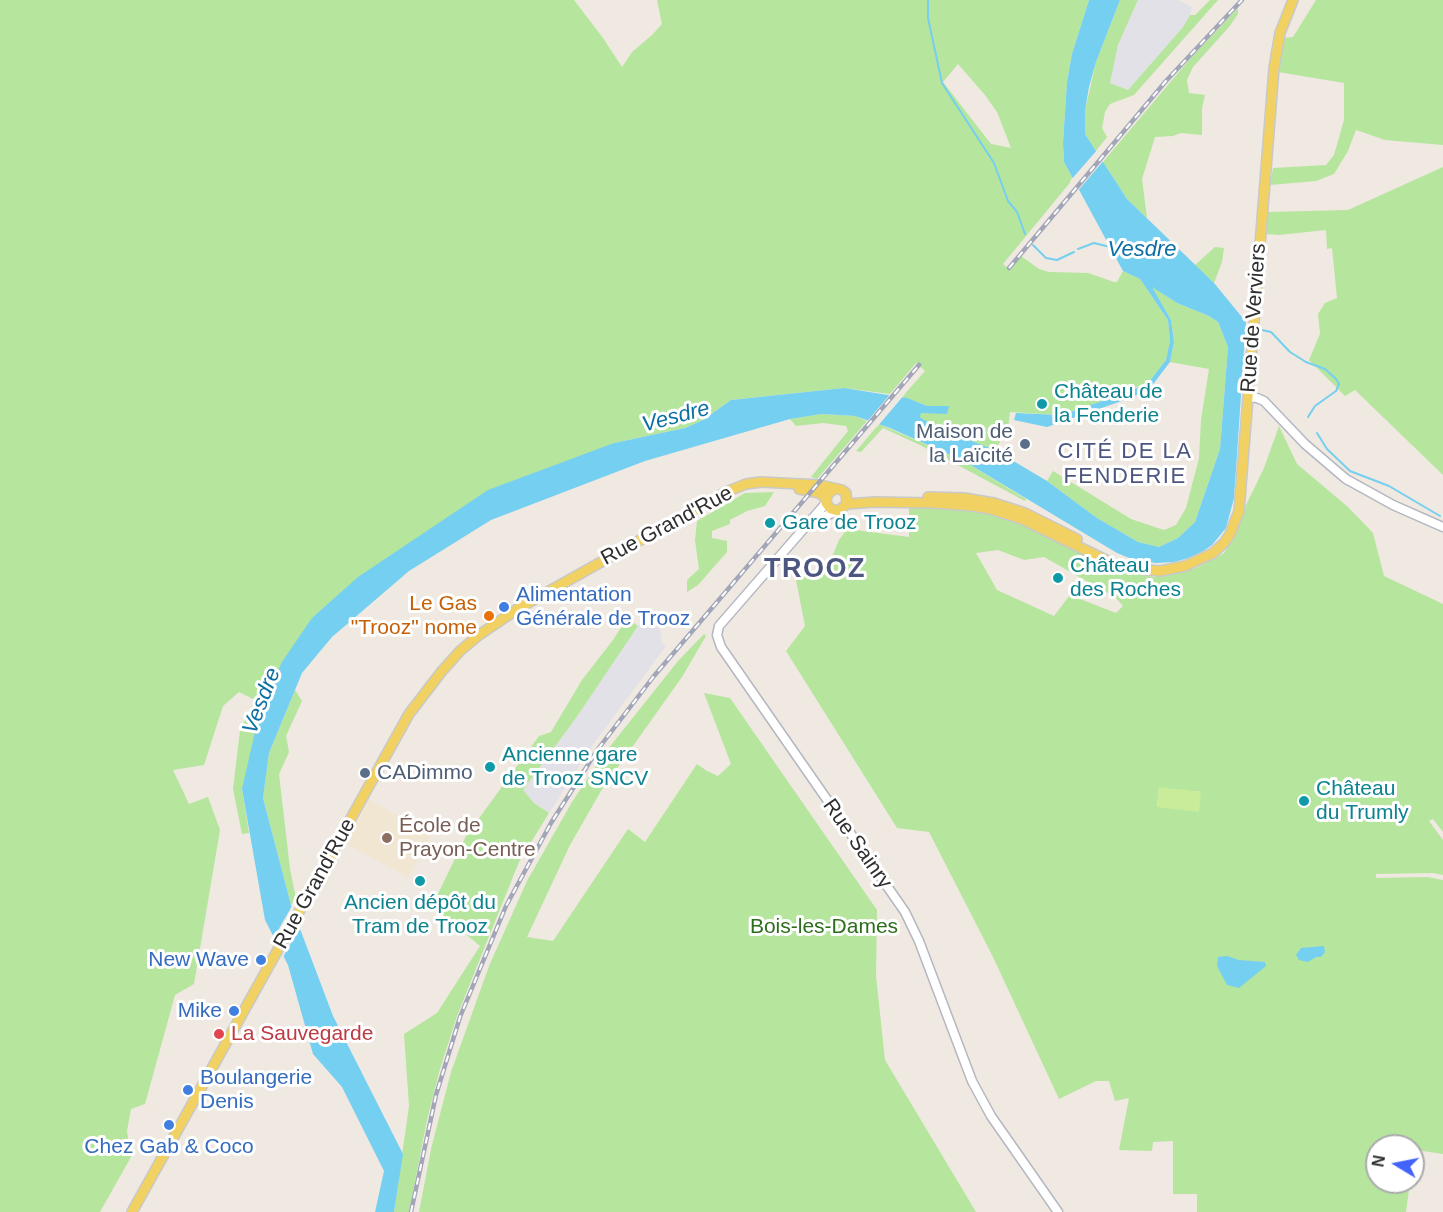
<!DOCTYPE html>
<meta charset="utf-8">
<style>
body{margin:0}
#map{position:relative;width:1443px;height:1212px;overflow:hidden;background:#efe9e1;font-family:Arial,sans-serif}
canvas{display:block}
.north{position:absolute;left:1365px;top:1134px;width:60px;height:60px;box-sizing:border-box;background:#fff;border:2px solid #ababab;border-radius:50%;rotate:280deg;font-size:16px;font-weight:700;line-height:24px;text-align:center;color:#2e2e2e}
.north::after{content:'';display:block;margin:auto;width:21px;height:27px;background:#4264fb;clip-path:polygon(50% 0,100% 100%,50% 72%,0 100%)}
</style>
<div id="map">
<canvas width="1443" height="1212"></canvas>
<div class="north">N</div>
</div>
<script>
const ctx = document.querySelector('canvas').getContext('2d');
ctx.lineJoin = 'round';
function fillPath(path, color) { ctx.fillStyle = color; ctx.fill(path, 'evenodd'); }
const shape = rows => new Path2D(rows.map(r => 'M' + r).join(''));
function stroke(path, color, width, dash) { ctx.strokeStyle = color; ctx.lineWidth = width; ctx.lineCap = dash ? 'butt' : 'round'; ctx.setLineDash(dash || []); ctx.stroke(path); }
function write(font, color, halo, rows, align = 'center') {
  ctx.font = font + ' Arial,sans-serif'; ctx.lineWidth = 6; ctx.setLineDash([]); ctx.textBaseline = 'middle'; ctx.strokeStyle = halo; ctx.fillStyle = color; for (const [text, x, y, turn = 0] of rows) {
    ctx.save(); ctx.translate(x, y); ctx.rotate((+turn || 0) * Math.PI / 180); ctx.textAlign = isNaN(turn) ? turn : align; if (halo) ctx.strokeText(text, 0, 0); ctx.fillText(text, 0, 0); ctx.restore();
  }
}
const industrial = shape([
 [1138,0,1178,0,1192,7,1190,15,1183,27,1128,90,1110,83,1118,45],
 [647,617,660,629,662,643,666,646,592,746,549,813,534,803,523,790,576,718,638,626]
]);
const education = shape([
 [367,798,431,835,408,877,343,842]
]);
const green = shape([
 [0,0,574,0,603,38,622,67,632,52,652,35,662,24,657,0,1089,0,1072,54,1067,82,1063,143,1064,162,1073,179,1003,264,1010,270,1021,256,1039,269,1049,272,1088,273,1114,282,1117,282,1123,271,1140,279,1168,320,1170,341,1166,360,1149,382,1092,405,1058,415,1010,412,1008,429,995,450,969,440,924,420,920,417,920,413,949,406,927,406,902,397,925,371,916,363,890,394,844,388,731,400,703,420,685,428,614,443,312,618,242,789,249,833,242,834,233,789,240,730,255,700,239,692,223,706,204,765,173,770,189,804,208,797,220,830,194,984,175,995,145,1104,131,1109,127,1131,131,1157,100,1212,0,1212],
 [958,64,985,95,997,112,1011,148,991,144,943,82],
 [1120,0,1138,0,1118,45,1110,83,1128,90,1183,27,1190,15,1195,15,1210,0,1218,0,1134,95,1110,104,1105,112,1102,128,1107,137,1096,151,1085,134,1085,111,1096,62],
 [1316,0,1443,0,1443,145,1385,140,1356,130,1348,151,1334,174,1316,181,1270,185,1273,168,1326,165,1334,155,1344,120,1344,83,1278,72,1284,38,1293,37],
 [1238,8,1238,14,1229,27,1193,67,1187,80,1189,93,1205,95,1202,108,1202,135,1181,133,1173,136,1155,137,1142,179,1147,218,1127,199,1103,162,1189,60],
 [1443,167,1443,475,1355,390,1345,396,1309,360,1320,334,1318,314,1325,303,1337,298,1332,248,1327,249,1326,230,1279,235,1266,234,1267,212,1348,210],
 [1215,247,1224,248,1222,262,1214,283,1195,265],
 [1151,286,1177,303,1209,316,1218,322,1228,347,1220,449,1195,522,1178,538,1159,547,1138,542,1097,518,1047,481,1053,471,1131,519,1164,530,1176,525,1186,508,1199,458,1201,420,1209,369,1170,362,1174,342,1171,320],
 [822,414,855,416,867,421,817,479,811,477,848,431,846,426,823,423,796,426,790,419],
 [879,424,964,461,1026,499,1025,501,922,446,883,428,861,452,856,451],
 [1279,426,1297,464,1348,507,1373,533,1384,576,1443,604,1443,832,1433,819,1429,821,1443,840,1443,875,1433,873,1376,874,1376,878,1427,877,1443,880,1443,1154,1416,1150,1413,1166,1413,1146,1377,1146,1377,1182,1410,1182,1406,1212,1197,1212,1197,1194,1173,1194,1173,1141,1153,1142,1152,1151,1119,1150,1129,1098,1115,1101,1109,1081,1096,1081,1059,1099,993,957,929,832,897,828,786,651,805,626,796,580,828,567,839,540,847,529,909,537,909,506,971,510,1017,520,1120,571,1154,577,1196,568,1224,553,1235,535,1246,505,1264,468],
 [998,550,1024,560,1044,557,1115,597,1123,606,1116,613,1070,595,1054,616,997,590,976,553],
 [1159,788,1201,792,1157,807],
 [774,492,765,506,747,511,730,520,730,524,712,531,712,538,727,541,727,552,698,585,687,592,687,580,699,569,695,540,697,521,745,493],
 [627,618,638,626,576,718,523,790,534,803,549,813,519,862,457,1016,440,1069,427,1120,409,1212,394,1212,409,1106,404,1034,437,1013,480,946,432,906,466,836,539,736,551,732,582,680,613,640],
 [704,634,706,636,682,677,601,791,570,845,527,937,553,941,628,829,645,842,697,764,707,771,718,776,731,764,704,693,730,698,877,910,876,976,885,1060,976,1212,419,1212,431,1149,451,1072,489,966,527,881,572,802,604,754,678,661],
 [295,690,302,701,286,736,289,752,279,774,290,869,296,898,291,905,263,798,269,753]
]);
const pitch = shape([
 [1159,787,1201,792,1199,812,1157,807]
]);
const water = shape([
 [1089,0,1120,0,1096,62,1089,87,1085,111,1085,134,1127,199,1214,283,1246,322,1234,498,1226,528,1212,545,1196,556,1174,562,1156,563,1134,560,1117,553,964,461,890,428,855,416,822,414,790,419,645,461,491,520,409,571,332,637,302,673,269,753,263,798,291,905,333,1016,403,1154,394,1212,375,1212,384,1171,342,1087,313,1054,288,965,265,920,242,789,260,710,282,662,312,618,358,577,488,490,614,443,685,428,703,420,731,400,844,388,907,398,927,406,949,406,947,414,921,413,920,417,924,420,965,436,969,440,995,450,1047,481,1097,518,1138,542,1159,547,1178,538,1195,522,1220,449,1228,347,1218,322,1209,316,1177,303,1152,287,1171,320,1174,342,1170,362,1151,387,1133,397,1047,427,1014,420,1016,413,1058,415,1070,412,1126,393,1149,382,1166,360,1170,341,1168,320,1140,279,1123,271,1064,162,1063,143,1067,82,1072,54],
 [1324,946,1325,952,1321,957,1316,957,1308,962,1299,960,1296,955,1301,948],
 [1227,956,1239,960,1265,962,1266,966,1239,988,1227,985,1217,966,1218,957]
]);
const pier = shape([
 [1098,149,1105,159,1076,193,1070,181],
 [892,392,905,394,877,427,865,424],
 [292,906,301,925,282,959,273,939]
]);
const stream = shape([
 [928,0,928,18,942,83,994,163,1008,201,1017,212,1025,234],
 [1033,245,1046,258,1057,260,1074,252],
 [1078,249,1094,243,1110,247],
 [1262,330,1271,332,1290,352,1306,362,1325,369,1336,379,1339,384,1336,391,1315,406,1308,417],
 [1317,433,1327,449,1350,471,1389,486,1440,516]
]);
const secondary = shape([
 [1248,397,1257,398,1264,401,1305,444,1346,479,1393,505,1443,527],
 [826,503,719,626,717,635,721,647,905,912,919,941,972,1081,991,1116,1058,1212],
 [813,524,825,516,838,511]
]);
const primary = shape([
 [799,489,820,493,826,499],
 [928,497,964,498,994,503,1025,513,1077,539],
 [847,504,875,502,934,503,973,506,990,509,1022,519,1116,565,1148,570,1160,571,1185,566,1213,553,1224,543,1230,534,1239,511,1274,68,1280,33,1293,0],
 [132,1212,409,714,442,671,460,651,479,635,519,608,726,492,746,484,761,482,820,485,842,490,846,493,847,504,838,511,831,509,826,503,827,495,834,489]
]);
const rail = shape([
 [1009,268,1166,81,1242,0],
 [411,1212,436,1095,460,1017,506,906,551,823,598,749,654,676,919,365]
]);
const markers = [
 [1042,404,6,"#0f9aa8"],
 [1025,444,6,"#5c6f8a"],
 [770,523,6,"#0f9aa8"],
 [1058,578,6,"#0f9aa8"],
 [504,607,6,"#3f7fe0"],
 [489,616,6,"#e8710a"],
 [490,767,6,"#0f9aa8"],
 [365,773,6,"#5c6f8a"],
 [1304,801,6,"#0f9aa8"],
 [387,838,6,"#8d6e63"],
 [420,881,6,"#0f9aa8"],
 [261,960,6,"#3f7fe0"],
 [234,1011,6,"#3f7fe0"],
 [219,1034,6,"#e0444e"],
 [188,1090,6,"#3f7fe0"],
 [169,1125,6,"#3f7fe0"]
];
const streetNames = [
 ["Rue de Verviers",1254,318,-86],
 ["Rue Grand'Rue",667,526,-28],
 ["Rue Sainry",857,844,55],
 ["Rue Grand'Rue",315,884,-61]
];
const cultureNames = [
 ["Château de",1054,392],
 ["la Fenderie",1054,416],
 ["Gare de Trooz",782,523],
 ["Château",1070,566],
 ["des Roches",1070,590],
 ["Ancienne gare",502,755],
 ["de Trooz SNCV",502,779],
 ["Château",1316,789],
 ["du Trumly",1316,813],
 ["Ancien dépôt du",420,903,"center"],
 ["Tram de Trooz",420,927,"center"]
];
const serviceNames = [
 ["Maison de",1013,432],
 ["la Laïcité",1013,456],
 ["CADimmo",377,773,"left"]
];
const shopNames = [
 ["Alimentation",516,595],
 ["Générale de Trooz",516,619],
 ["New Wave",249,960,"right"],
 ["Mike",222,1011,"right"],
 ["Boulangerie",200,1078],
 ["Denis",200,1102],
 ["Chez Gab & Coco",169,1147,"center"]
];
const foodNames = [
 ["Le Gas",477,604],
 ["\"Trooz\" nome",477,628]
];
const educationNames = [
 ["École de",399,826],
 ["Prayon-Centre",399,850]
];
const parkNames = [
 ["Bois-les-Dames",824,927]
];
const healthNames = [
 ["La Sauvegarde",231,1034]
];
const waterNames = [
 ["Vesdre",1142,250],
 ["Vesdre",676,417,-15],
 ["Vesdre",262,701,-69]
];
const neighbourhoodNames = [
 ["CITÉ DE LA",1125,452],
 ["FENDERIE",1125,477]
];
const districtNames = [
 ["TROOZ",815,570]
];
fillPath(industrial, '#e3e1e8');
fillPath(education, '#f0e6d1');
fillPath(green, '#b6e59e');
fillPath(pitch, '#c9ec9a');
fillPath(water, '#75cff0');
fillPath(pier, '#efe9e1');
stroke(stream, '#75cff0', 2);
stroke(secondary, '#b4b7c1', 11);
stroke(primary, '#c9c9c9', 12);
stroke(secondary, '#fff', 8);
stroke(primary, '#f2d163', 9);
stroke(rail, '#a3a6b8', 4.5);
stroke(rail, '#fff', 2, [7]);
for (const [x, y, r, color] of markers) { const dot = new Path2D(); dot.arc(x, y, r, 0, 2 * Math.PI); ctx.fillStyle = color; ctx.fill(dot); stroke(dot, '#fff', 2); }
write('21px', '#2e2e2e', '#fff', streetNames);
write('21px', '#0d838f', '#fff', cultureNames, 'left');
write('21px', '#4e5e75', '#fff', serviceNames, 'right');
write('21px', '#366cbe', '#fff', shopNames, 'left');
write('21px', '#c56008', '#fff', foodNames, 'right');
write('21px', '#785e54', '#fff', educationNames, 'left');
write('21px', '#2c6e1b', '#fff', parkNames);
write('21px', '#be3a42', '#fff', healthNames, 'left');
write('italic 22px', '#0d6fa3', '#fff', waterNames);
ctx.letterSpacing = '1.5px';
write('22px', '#4d5680', '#fff', neighbourhoodNames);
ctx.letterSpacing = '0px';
ctx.letterSpacing = '1.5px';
write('bold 27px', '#4d5680', '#fff', districtNames);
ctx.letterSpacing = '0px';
</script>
